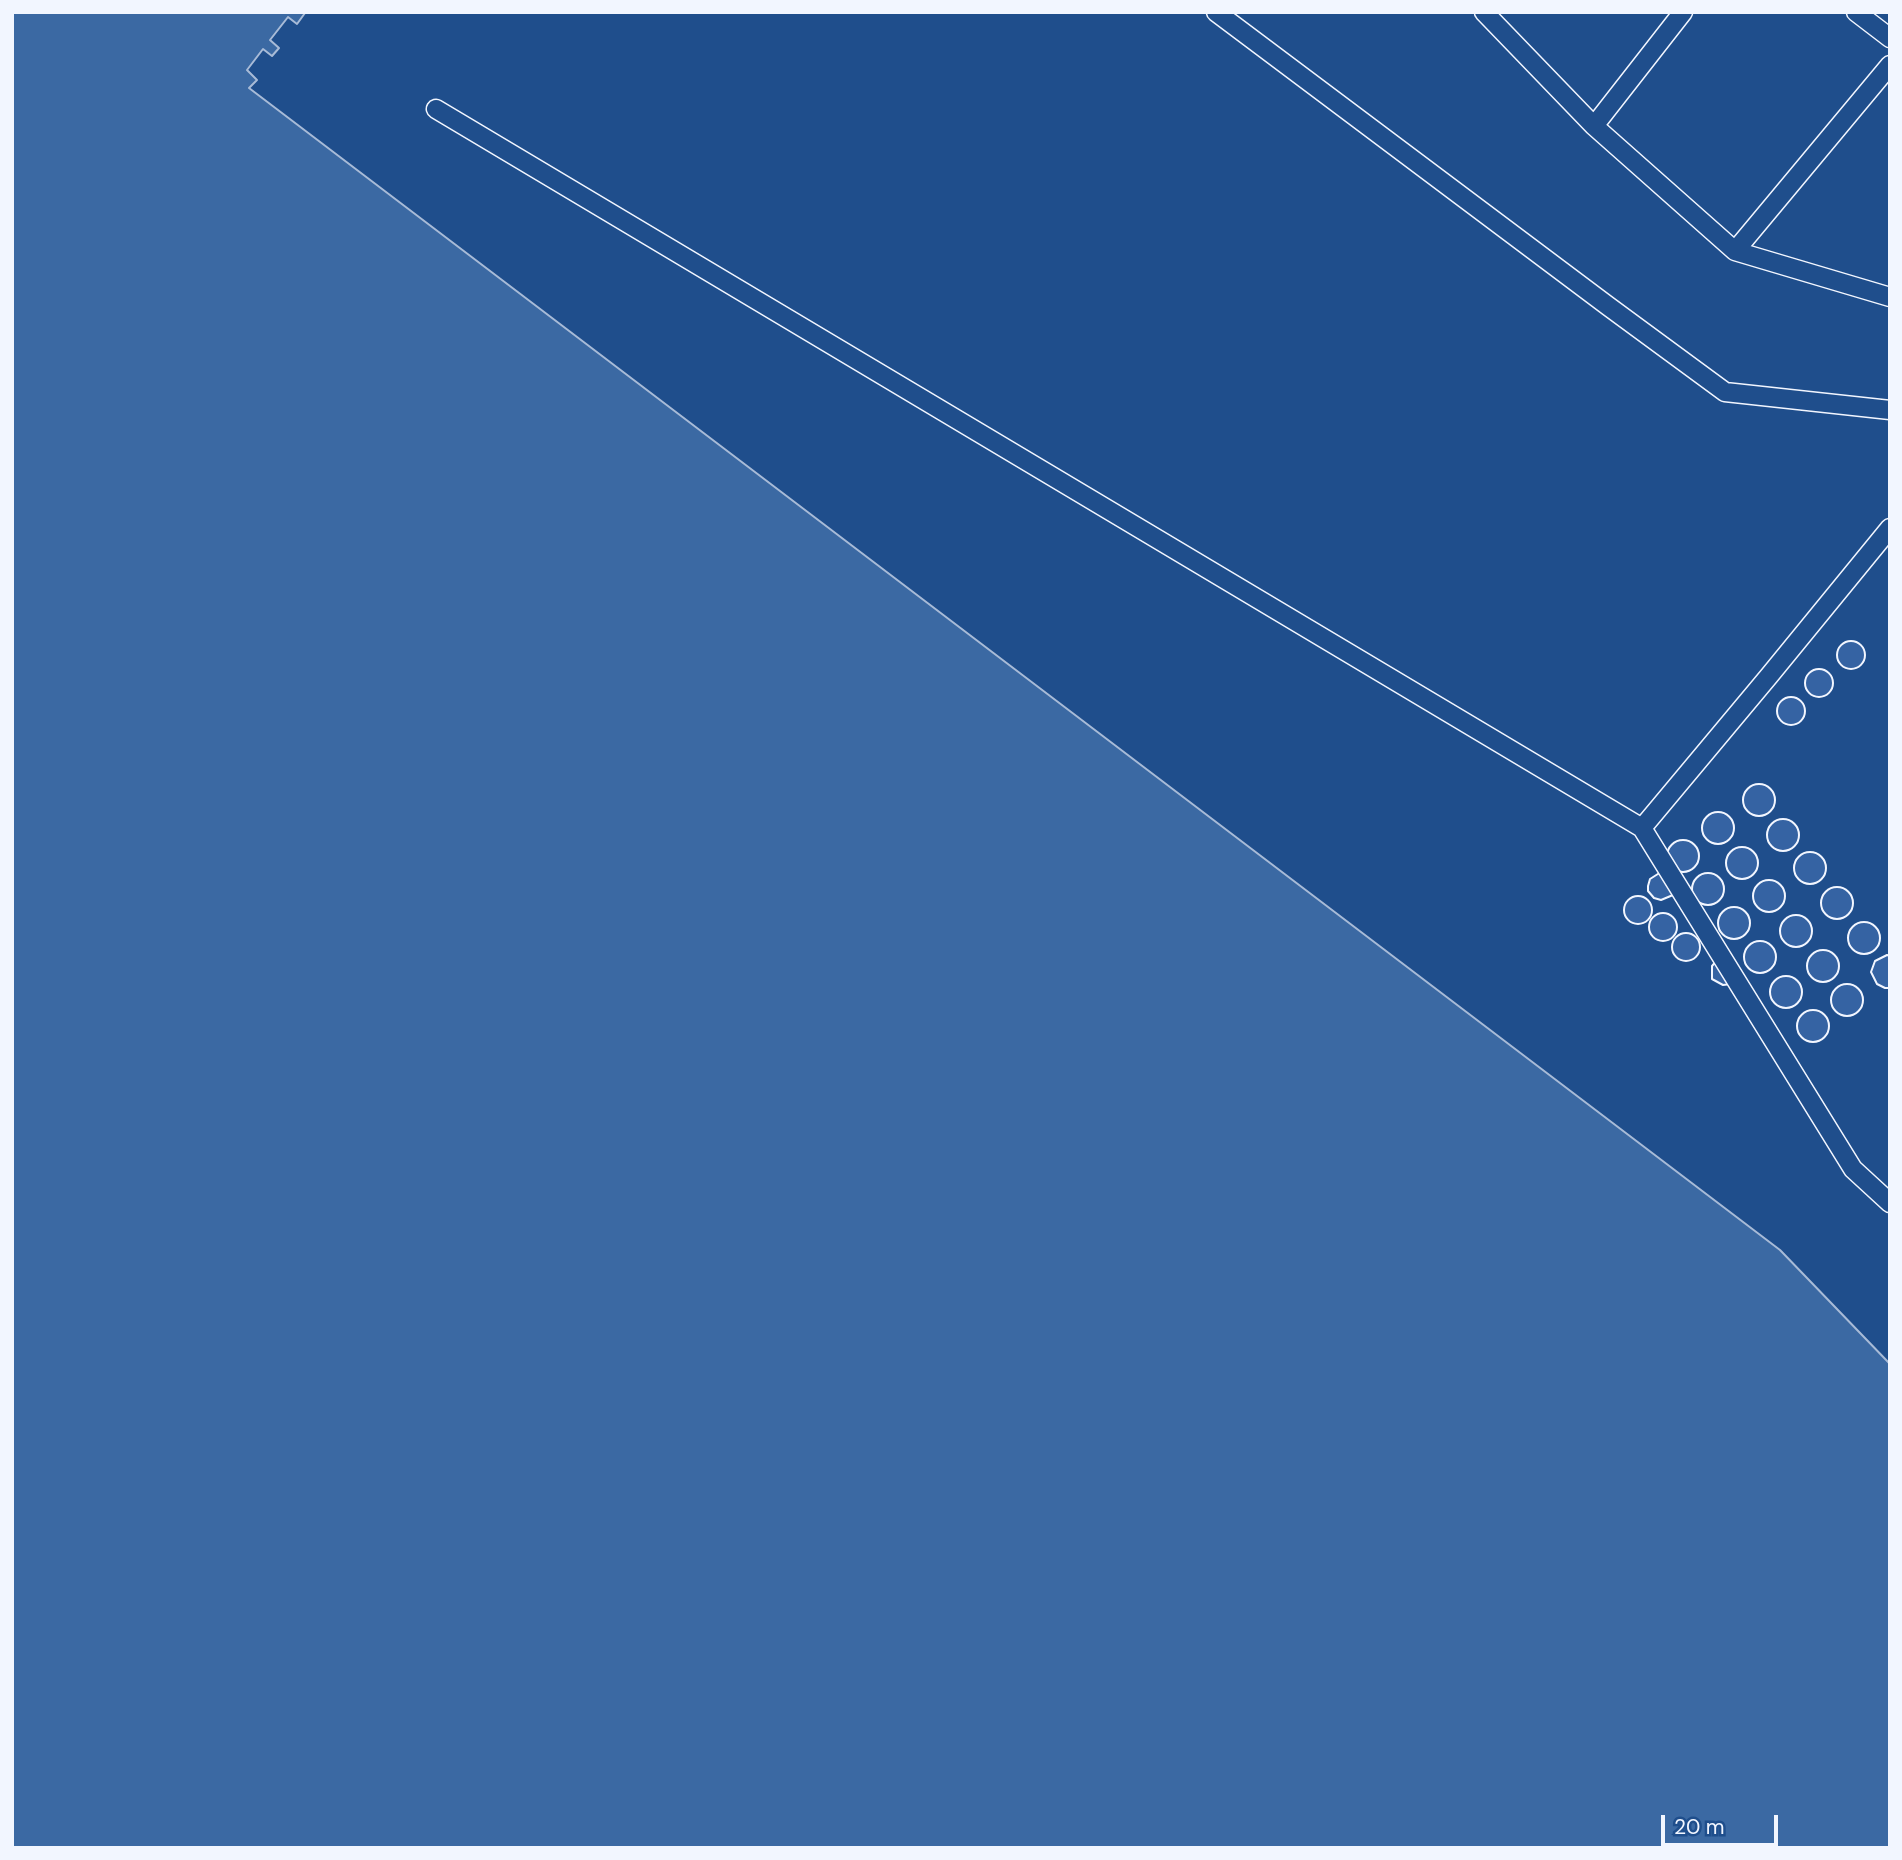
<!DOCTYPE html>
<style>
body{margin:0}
#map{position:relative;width:1902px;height:1860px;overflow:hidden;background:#1f4e8c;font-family:"DM Sans",sans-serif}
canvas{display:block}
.frame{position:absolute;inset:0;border:14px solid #f2f6ff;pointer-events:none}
.scale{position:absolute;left:1661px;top:1815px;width:117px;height:32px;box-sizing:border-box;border:4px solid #f2f6ff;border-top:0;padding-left:9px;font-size:21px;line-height:24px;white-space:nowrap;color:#f2f6ff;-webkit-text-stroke:5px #1f4e8c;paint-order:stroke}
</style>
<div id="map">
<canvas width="1902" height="1860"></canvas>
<div class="frame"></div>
<div class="scale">20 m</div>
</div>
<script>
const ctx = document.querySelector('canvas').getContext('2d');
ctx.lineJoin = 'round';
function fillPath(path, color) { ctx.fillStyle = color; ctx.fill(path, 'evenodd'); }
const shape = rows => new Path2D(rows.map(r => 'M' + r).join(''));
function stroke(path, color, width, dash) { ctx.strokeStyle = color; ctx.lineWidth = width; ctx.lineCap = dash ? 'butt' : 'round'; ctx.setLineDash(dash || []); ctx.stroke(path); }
const water = shape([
 [12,12,304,12,305,13,297,24,288,17,270,40,279,48,272,56,263,49,247,70,257,80,249,88,1780,1250,1890,1364,1890,1848,12,1848,12,12]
]);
const building = shape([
 '1837 655a14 14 0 1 1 28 0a14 14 0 1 1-28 0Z',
 '1805 683a14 14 0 1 1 28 0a14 14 0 1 1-28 0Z',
 '1777 711a14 14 0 1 1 28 0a14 14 0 1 1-28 0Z',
 '1743 800a16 16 0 1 1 32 0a16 16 0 1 1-32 0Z',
 '1702 828a16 16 0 1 1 32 0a16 16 0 1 1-32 0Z',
 '1767 835a16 16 0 1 1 32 0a16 16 0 1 1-32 0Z',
 '1667 856a16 16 0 1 1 32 0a16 16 0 1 1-32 0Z',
 '1726 863a16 16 0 1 1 32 0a16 16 0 1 1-32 0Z',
 '1794 868a16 16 0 1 1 32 0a16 16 0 1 1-32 0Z',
 [1661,872,1675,891,1673,895,1661,900,1654,898,1648,891,1648,886,1650,879,1661,872],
 '1692 889a16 16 0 1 1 32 0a16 16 0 1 1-32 0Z',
 '1753 896a16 16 0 1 1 32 0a16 16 0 1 1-32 0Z',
 '1821 903a16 16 0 1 1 32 0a16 16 0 1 1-32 0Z',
 '1624 910a14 14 0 1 1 28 0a14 14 0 1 1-28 0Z',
 '1718 923a16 16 0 1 1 32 0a16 16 0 1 1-32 0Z',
 '1649 927a14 14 0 1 1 28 0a14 14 0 1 1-28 0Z',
 '1780 931a16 16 0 1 1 32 0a16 16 0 1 1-32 0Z',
 '1848 938a16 16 0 1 1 32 0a16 16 0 1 1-32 0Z',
 '1672 947a14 14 0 1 1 28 0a14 14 0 1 1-28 0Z',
 '1744 957a16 16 0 1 1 32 0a16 16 0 1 1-32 0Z',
 '1807 966a16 16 0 1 1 32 0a16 16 0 1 1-32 0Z',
 [1887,955,1890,956,1890,988,1885,988,1877,984,1871,972,1875,961,1887,955],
 [1718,959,1731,984,1723,985,1712,979,1712,966,1718,959],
 '1770 992a16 16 0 1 1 32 0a16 16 0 1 1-32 0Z',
 '1831 1000a16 16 0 1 1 32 0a16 16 0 1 1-32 0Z',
 '1797 1026a16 16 0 1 1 32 0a16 16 0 1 1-32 0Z'
]);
const lane = shape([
 [1216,12,1608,306,1725,392,1890,410],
 [1484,12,1594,126,1735,251,1890,297],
 [1856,12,1890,38],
 [436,109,1642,828,1853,1169,1890,1203],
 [1594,126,1683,12],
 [1735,251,1890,65],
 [1642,828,1769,676,1890,528]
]);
fillPath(water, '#3b69a3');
stroke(water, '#a8bbd7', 2);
fillPath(building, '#3563a3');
stroke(building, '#f2f6ff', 2);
stroke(lane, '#f2f6ff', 21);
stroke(lane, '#1f4e8c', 18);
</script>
